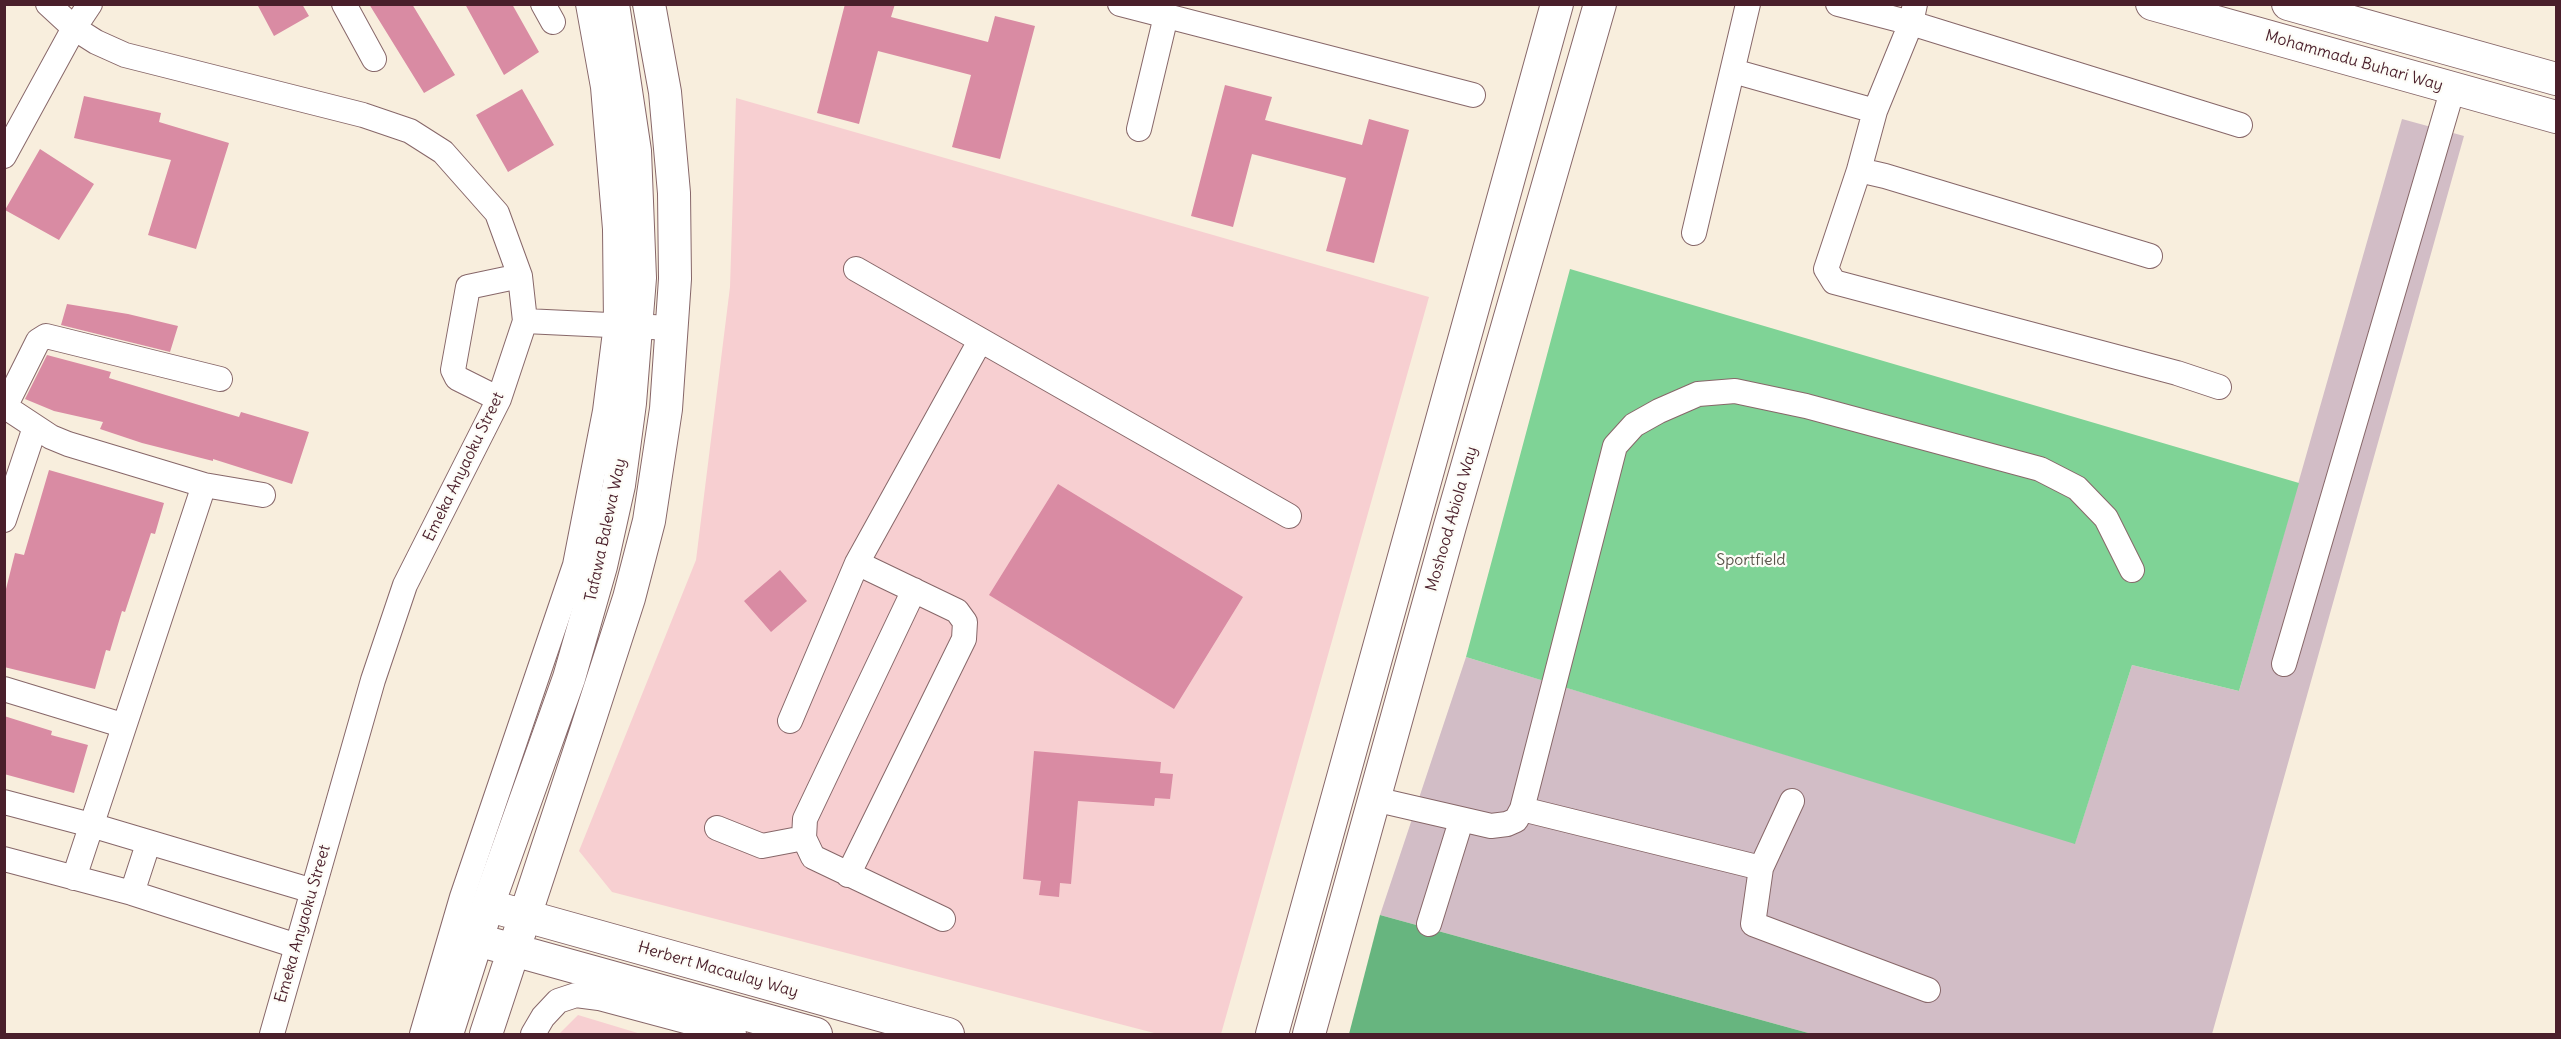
<!DOCTYPE html>
<style>
body{margin:0}
#map{position:relative;width:2561px;height:1039px;overflow:hidden;background:#f8eedd;font-family:Delius,sans-serif}
canvas{display:block}
.frame{position:absolute;inset:0;border:6px solid #4a1f2b;pointer-events:none}
</style>
<div id="map">
<canvas width="2561" height="1039"></canvas>
<div class="frame"></div>
</div>
<script>
const ctx = document.querySelector('canvas').getContext('2d');
ctx.lineJoin = 'round';
function fillPath(path, color) { ctx.fillStyle = color; ctx.fill(path, 'evenodd'); }
const shape = rows => new Path2D(rows.map(r => 'M' + r).join(''));
function stroke(path, color, width, dash) { ctx.strokeStyle = color; ctx.lineWidth = width; ctx.lineCap = dash ? 'butt' : 'round'; ctx.setLineDash(dash || []); ctx.stroke(path); }
function write(font, color, halo, rows, align = 'center') {
  ctx.font = font + ' Delius,sans-serif'; ctx.lineWidth = 4.5; ctx.setLineDash([]); ctx.textBaseline = 'middle'; ctx.strokeStyle = halo; ctx.fillStyle = color; for (const [text, x, y, turn = 0] of rows) {
    ctx.save(); ctx.translate(x, y); ctx.rotate((+turn || 0) * Math.PI / 180); ctx.textAlign = isNaN(turn) ? turn : align; if (halo) ctx.strokeText(text, 0, 0); ctx.fillText(text, 0, 0); ctx.restore();
  }
}
const built = shape([
 [736,98,1429,297,1221,1034,1158,1034,612,892,579,851,696,560,730,287],
 [578,1015,641,1034,559,1034]
]);
const industrial = shape([
 [2402,119,2464,136,2212,1034,1812,1034,1380,915,1466,657,2075,843,2132,665,2239,691]
]);
const green = shape([
 [1570,269,2299,483,2239,691,2132,665,2075,844,1466,657]
]);
const forest = shape([
 [1380,915,1812,1034,1349,1034]
]);
const building = shape([
 [257,4,302,4,309,16,274,36],
 [369,4,412,4,455,75,424,93],
 [465,4,512,4,539,52,504,75],
 [845,4,895,4,891,17,988,42,995,16,1035,26,1000,159,952,147,971,75,878,51,859,124,817,113],
 [1225,85,1272,97,1265,120,1362,145,1369,119,1409,130,1374,263,1326,251,1346,178,1252,154,1233,227,1191,216],
 [522,89,554,145,508,172,476,115],
 [84,96,161,113,159,122,229,143,196,249,148,235,171,160,74,138],
 [40,149,94,184,59,240,5,210],
 [67,304,128,314,178,326,170,352,61,325],
 [47,355,111,372,109,378,239,417,241,412,309,432,292,484,213,459,213,461,142,443,100,429,103,422,54,411,25,399],
 [49,470,164,503,155,534,151,533,125,612,122,611,110,651,106,650,95,689,4,667,4,597,15,553,24,555],
 [1058,484,1243,597,1174,709,989,595],
 [780,570,807,601,771,632,744,601],
 [4,716,52,731,51,735,88,745,74,793,4,774],
 [1034,751,1161,762,1160,773,1173,774,1170,799,1155,798,1154,806,1078,801,1071,884,1060,883,1059,897,1039,895,1041,881,1023,879]
]);
const minor = shape([
 [48,4,74,28,96,42,125,55,363,115,410,131,443,152,497,213,520,276,525,321,499,399,405,585,373,680,272,1034],
 [344,4,374,59],
 [543,4,553,22],
 [1120,4,1473,95],
 [1838,4,1911,23,2240,125],
 [1915,4,1911,23,1875,111,1859,170,1885,176,2150,256],
 [1733,71,1875,111],
 [1139,129,1166,16],
 [4,156,74,28,90,4],
 [1859,170,1826,269,1834,282,2177,373,2219,387],
 [1694,233,1748,4],
 [856,269,1289,516],
 [525,321,672,328],
 [499,399,457,378,453,370,468,287,520,276],
 [4,406,51,437,68,444,204,485,263,495],
 [5,407,38,341,46,336,220,379],
 [4,520,35,427],
 [914,590,805,819,804,838,813,857,943,919],
 [2284,664,2453,88],
 [4,689,122,725],
 [790,721,857,563,980,341],
 [1374,799,1491,826,1507,824,1516,820,1522,809,1615,446,1634,425,1659,411,1698,394,1735,391,1806,406,2040,469,2077,488,2106,518,2132,570],
 [1792,801,1761,868,1753,924,1928,990],
 [4,802,91,825,313,891],
 [1522,809,1761,868],
 [717,828,762,846,804,838],
 [4,859,132,893,297,946],
 [848,875,964,639,965,622,957,611,857,563],
 [74,878,204,485],
 [132,893,148,844],
 [1429,924,1461,821],
 [422,1034,462,897,575,565,605,411,616,324,615,229,603,87,588,4],
 [533,1034,543,1017,558,1001,576,995,599,998,734,1034]
]);
const major = shape([
 [2152,4,2556,117],
 [2288,4,2556,79],
 [504,910,948,1034],
 [492,944,816,1034],
 [447,1034,488,905,569,678,601,566,619,485,630,403,640,278,635,151,613,4],
 [486,1034,586,731,629,598,649,521,666,409,675,279,674,193,665,92,649,4],
 [1272,1034,1557,4],
 [1309,1034,1450,526,1600,4]
]);
const streetNames = [
 ["Mohammadu Buhari Way",2354,61,16],
 ["Emeka Anyaoku Street",464,467,-64],
 ["Moshood Abiola Way",1452,519,-74],
 ["Tafawa Balewa Way",606,530,-78],
 ["Emeka Anyaoku Street",303,924,-74],
 ["Herbert Macaulay Way",718,970,16]
];
const parkNames = [
 ["Sportfield",1751,560]
];
fillPath(built, '#f7cfd1');
fillPath(industrial, '#d2bdc6');
fillPath(green, '#7fd396');
fillPath(forest, '#67b57f');
fillPath(building, '#d98ba3');
stroke(minor, '#876769', 26);
stroke(major, '#876769', 34);
stroke(minor, '#fff', 24);
stroke(major, '#fff', 32);
write('16px', '#4a1f2b', '#fdfcf7', streetNames);
write('16px', '#5a554b', '#fdfcf7', parkNames);
</script>
